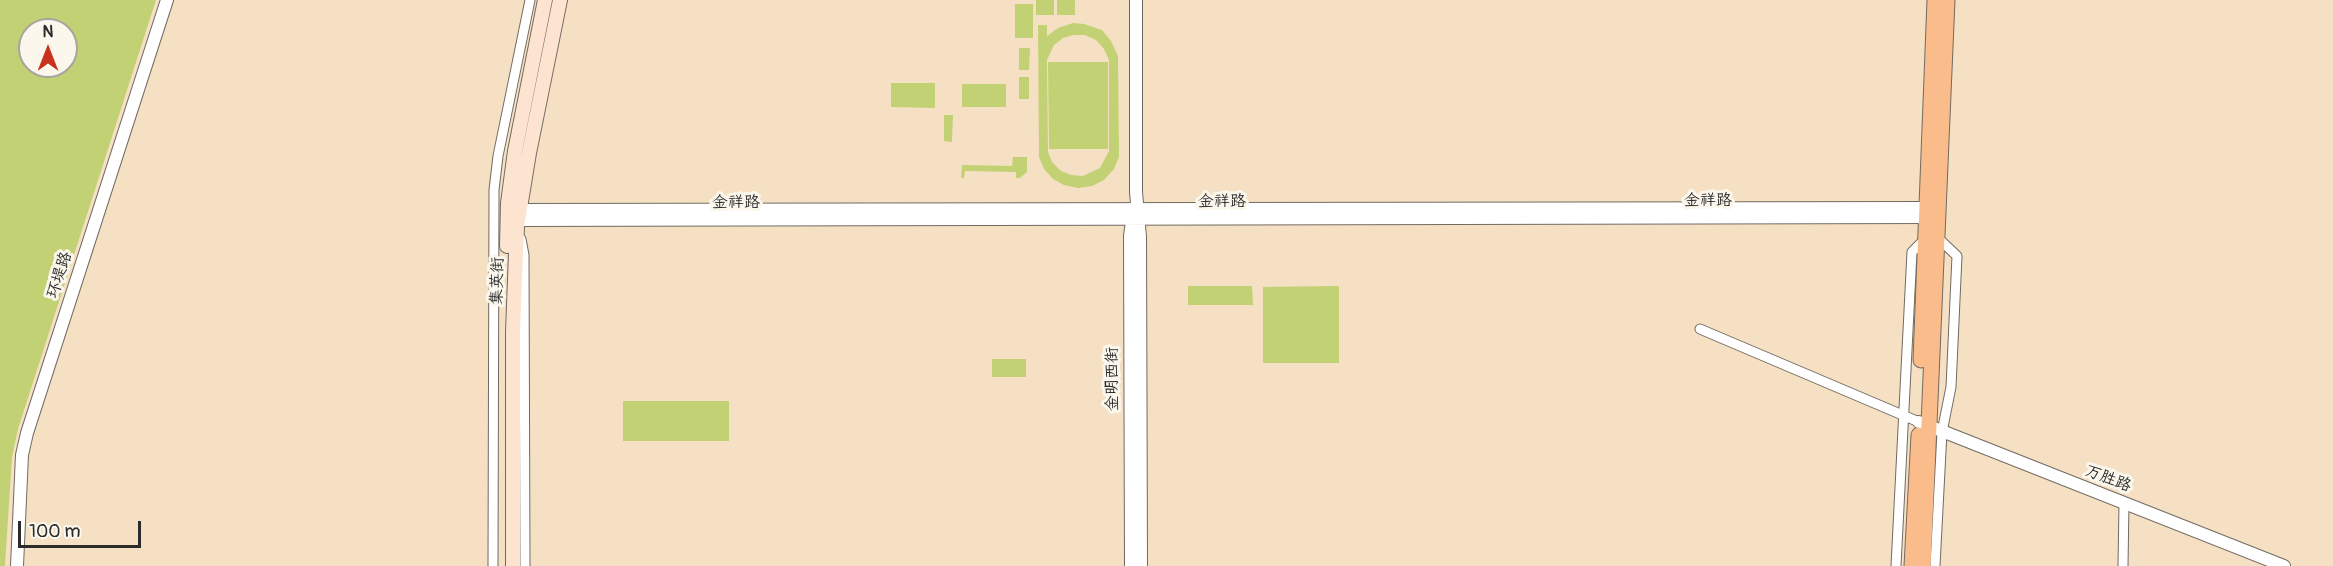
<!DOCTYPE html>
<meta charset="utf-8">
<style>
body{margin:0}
#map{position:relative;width:2333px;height:566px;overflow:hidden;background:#f5e0c4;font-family:Pangolin,sans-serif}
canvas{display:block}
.north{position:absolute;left:18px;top:18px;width:60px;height:60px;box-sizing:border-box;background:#fbf7ec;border:2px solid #a8a59f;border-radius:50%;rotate:0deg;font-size:16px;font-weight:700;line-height:24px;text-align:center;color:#2b2b2b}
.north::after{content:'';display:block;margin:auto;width:21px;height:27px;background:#c8321e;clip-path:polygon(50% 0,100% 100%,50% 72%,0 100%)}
.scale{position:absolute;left:18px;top:521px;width:123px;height:27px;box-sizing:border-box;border:3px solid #2b2b2b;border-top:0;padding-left:8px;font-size:18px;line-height:21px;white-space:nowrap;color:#2b2b2b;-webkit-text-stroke:4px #fbf7ec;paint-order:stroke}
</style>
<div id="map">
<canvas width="2333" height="566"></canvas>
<div class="north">N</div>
<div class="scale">100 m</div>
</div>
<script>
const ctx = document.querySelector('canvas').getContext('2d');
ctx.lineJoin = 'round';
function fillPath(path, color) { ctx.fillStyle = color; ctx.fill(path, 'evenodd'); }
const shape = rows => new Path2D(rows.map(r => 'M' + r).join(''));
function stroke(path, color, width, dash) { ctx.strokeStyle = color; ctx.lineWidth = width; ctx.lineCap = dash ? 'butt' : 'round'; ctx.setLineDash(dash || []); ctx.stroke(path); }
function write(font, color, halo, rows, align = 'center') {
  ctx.font = font + ' Pangolin,"LXGW WenKai TC",sans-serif'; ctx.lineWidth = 6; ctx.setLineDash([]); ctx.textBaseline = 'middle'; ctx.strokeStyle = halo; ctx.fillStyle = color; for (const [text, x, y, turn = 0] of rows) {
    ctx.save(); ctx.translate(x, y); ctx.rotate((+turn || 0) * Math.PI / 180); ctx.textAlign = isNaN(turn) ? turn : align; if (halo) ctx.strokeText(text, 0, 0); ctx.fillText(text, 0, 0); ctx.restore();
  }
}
const green = shape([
 [0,0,156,0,18,429,12,457,5,566,0,566],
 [30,30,66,30,66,66,30,66],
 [1036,0,1054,0,1054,15,1036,15],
 [1057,0,1075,0,1075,15,1057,15],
 [1015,4,1033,4,1033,38,1015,38],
 [1073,23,1084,24,1102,30,1111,41,1118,56,1119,157,1114,169,1104,180,1092,186,1078,188,1064,185,1053,179,1044,169,1039,157,1038,25,1047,25,1047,36,1058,28],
 [1073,35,1085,35,1096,40,1104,49,1109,60,1109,151,1100,168,1083,176,1071,175,1061,171,1052,162,1048,152,1047,60,1054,45,1063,38],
 [1019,48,1030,48,1029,70,1019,70],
 [1048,62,1108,62,1108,149,1049,149],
 [1019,77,1029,77,1029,99,1019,99],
 [891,83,935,83,935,108,891,107],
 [962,84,1006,84,1006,107,962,107],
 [944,115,953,115,952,142,944,141],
 [1013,157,1027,157,1027,172,1020,178,1016,178,1016,172,965,171,964,178,961,178,962,165,1012,166],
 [1188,286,1252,286,1253,305,1188,305],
 [1339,286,1339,363,1263,363,1263,287],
 [992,359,1026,359,1026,377,992,377],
 [623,401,729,401,729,441,623,441]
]);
const minor = shape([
 [521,239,524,255,525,566],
 [1700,329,1919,422],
 [493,566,494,190,498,156,530,0],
 [1896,566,1912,252,1925,239],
 [1935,566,1942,432,1951,387,1957,256,1937,237],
 [2123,566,2124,503]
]);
const tertiary = shape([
 [1136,0,1136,192,1140,237,1141,566],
 [511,210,1934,208],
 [509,220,1934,217],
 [1919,422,2284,566],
 [17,566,22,455,27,433,167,0],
 [1131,566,1130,236,1133,214]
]);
const secondary = shape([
 [507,246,508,203,515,151,545,0],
 [513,566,513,332,517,226,529,153,560,0]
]);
const primary = shape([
 [1921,360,1935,0],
 [1912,566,1919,435],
 [1923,566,1947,0]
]);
const streetNames = [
 ["金祥路",1708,201],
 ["金祥路",1222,202],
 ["金祥路",736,203],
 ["环堤路",60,275,-72],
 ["集英街",498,281,-89],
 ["金明西街",1113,379,-90],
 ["万胜路",2108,479,21]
];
fillPath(green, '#c2d173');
stroke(minor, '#726a61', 11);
stroke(tertiary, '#726a61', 14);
stroke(secondary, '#726a61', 16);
stroke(primary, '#726a61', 17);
stroke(minor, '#fff', 9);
stroke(tertiary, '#fff', 12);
stroke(secondary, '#fde4d0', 14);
stroke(primary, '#f9bc8a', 15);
write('16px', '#2b2b2b', '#fbf7ec', streetNames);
</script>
